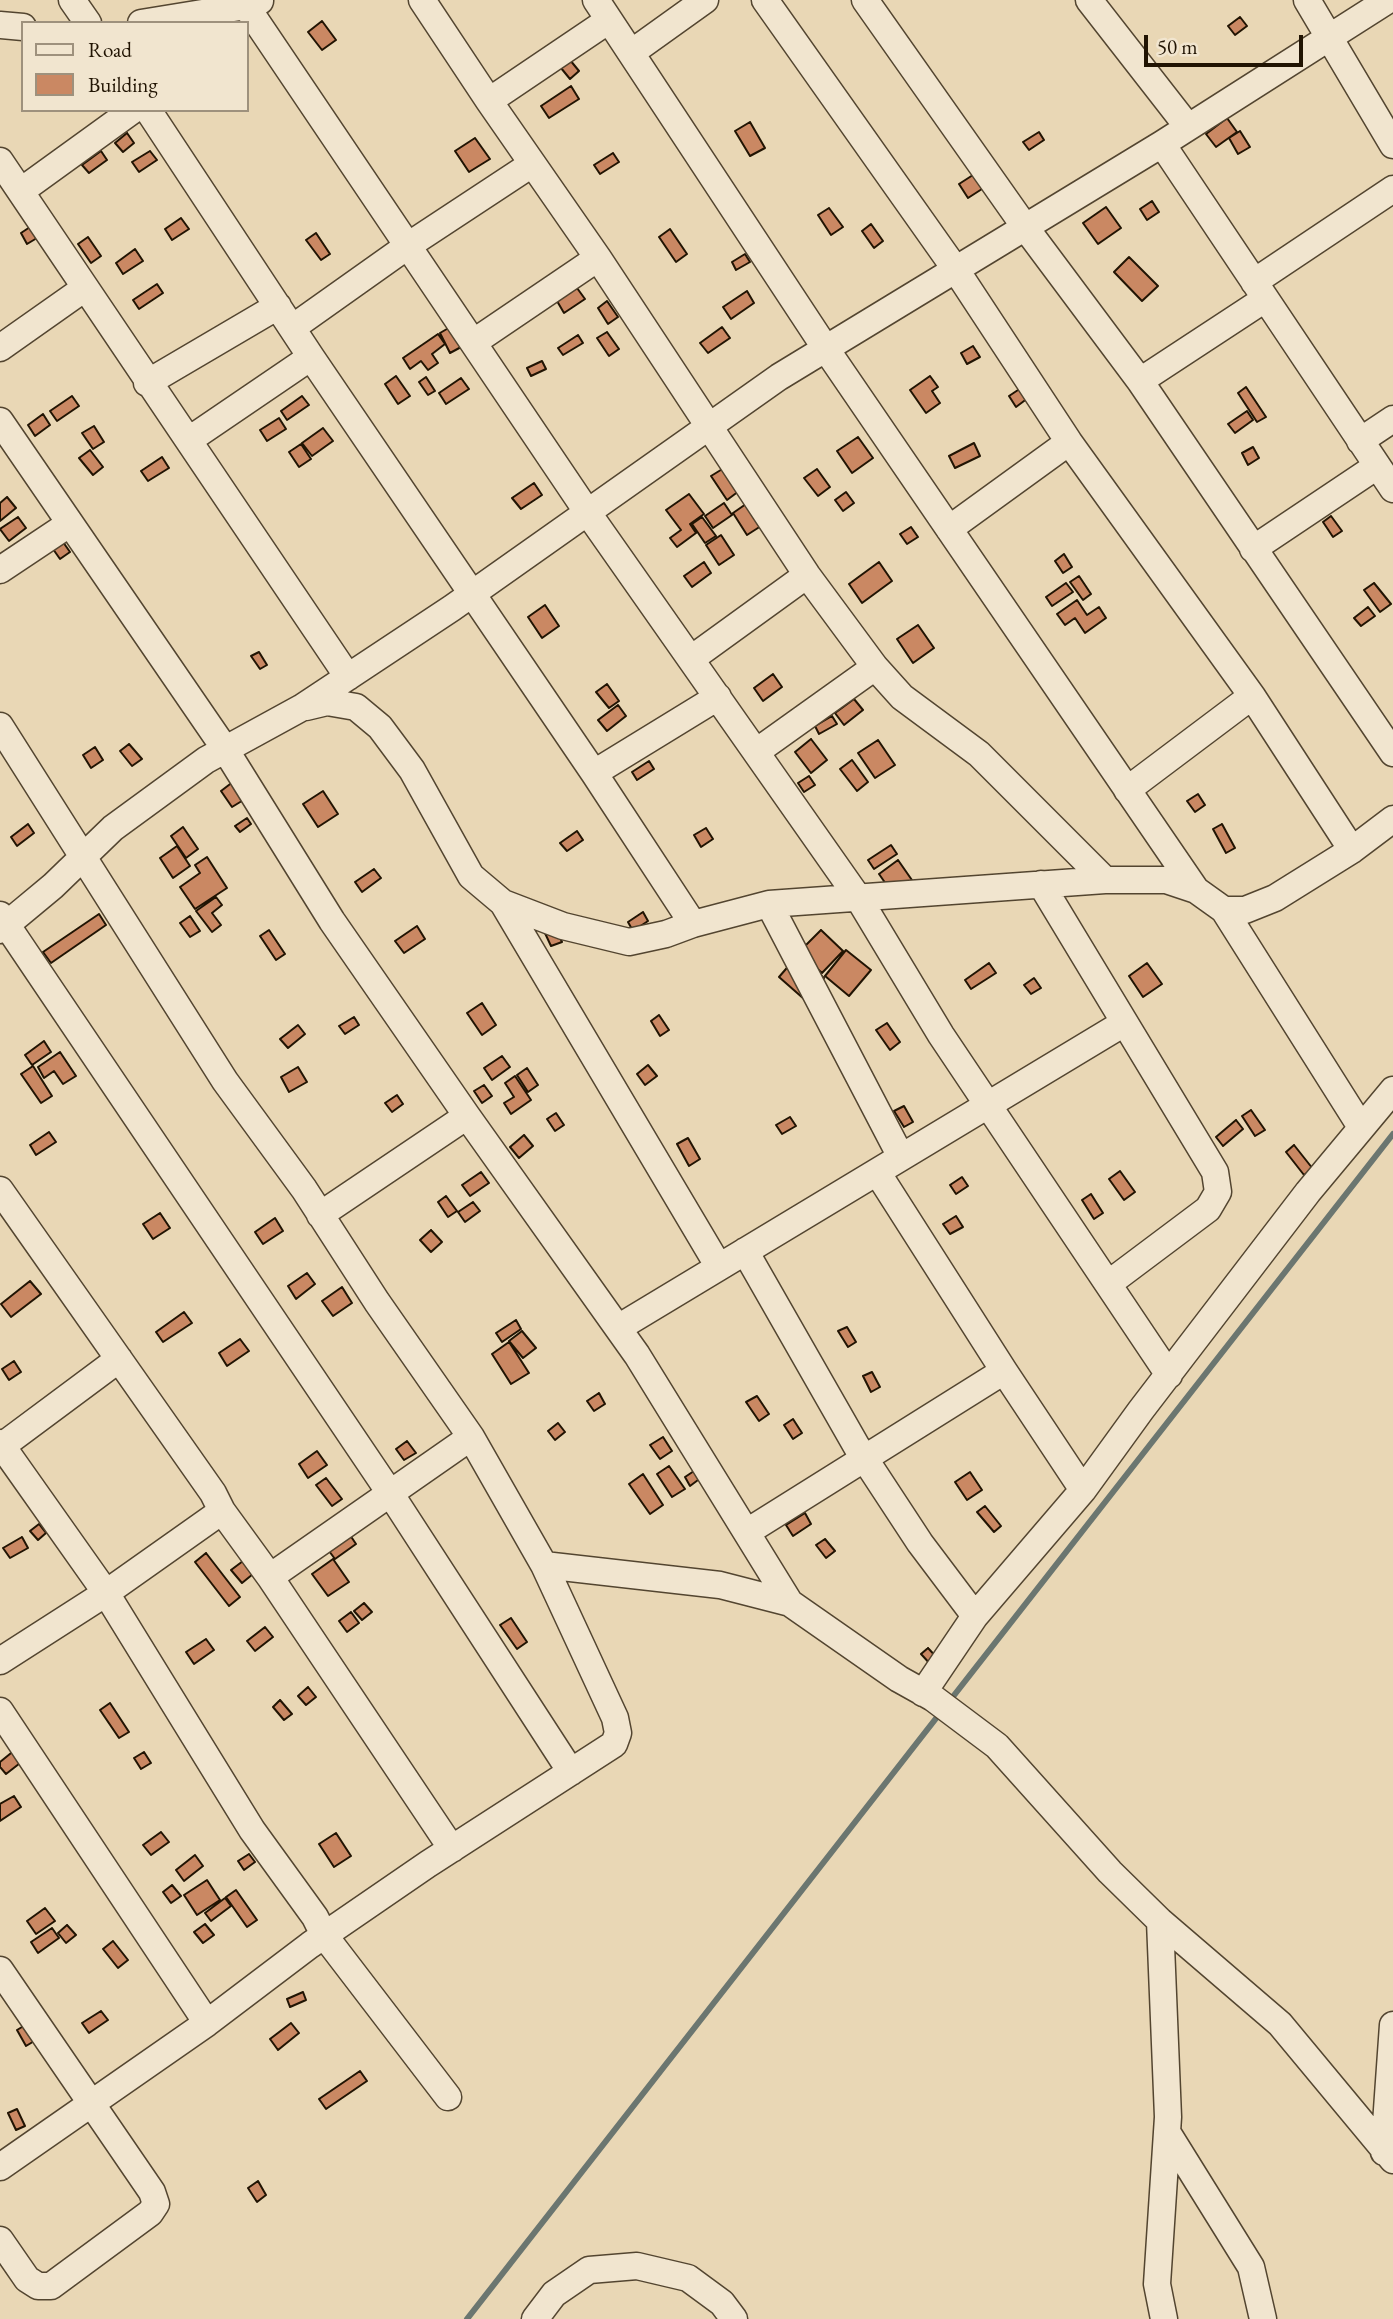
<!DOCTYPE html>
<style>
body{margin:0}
#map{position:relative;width:1393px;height:2319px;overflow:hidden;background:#e9d7b5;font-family:"EB Garamond",serif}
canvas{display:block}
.legend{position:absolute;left:21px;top:21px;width:228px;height:91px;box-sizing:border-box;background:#f1e5cf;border:2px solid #9e917d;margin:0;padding:9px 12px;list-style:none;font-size:21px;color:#211403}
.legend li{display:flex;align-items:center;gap:14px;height:35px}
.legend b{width:35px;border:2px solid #9e917d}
.scale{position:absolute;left:1144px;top:35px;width:159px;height:32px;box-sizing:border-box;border:4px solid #211403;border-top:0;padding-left:9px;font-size:21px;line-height:24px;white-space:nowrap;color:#211403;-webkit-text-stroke:5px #f1e5cf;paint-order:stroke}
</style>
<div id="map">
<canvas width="1393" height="2319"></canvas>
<ul class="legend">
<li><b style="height:9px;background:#f1e5cf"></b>Road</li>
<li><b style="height:19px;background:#ca8863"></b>Building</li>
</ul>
<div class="scale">50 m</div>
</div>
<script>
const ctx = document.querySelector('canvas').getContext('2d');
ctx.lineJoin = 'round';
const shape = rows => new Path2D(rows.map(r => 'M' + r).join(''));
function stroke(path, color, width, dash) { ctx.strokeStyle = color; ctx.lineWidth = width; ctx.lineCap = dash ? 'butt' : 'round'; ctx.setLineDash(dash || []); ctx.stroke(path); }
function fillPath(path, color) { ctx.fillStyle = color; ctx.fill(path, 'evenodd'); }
const stream = shape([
 [948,1703,1393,1134],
 [467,2319,941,1712]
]);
const building = shape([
 [1240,17,1247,26,1235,35,1228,26,1240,17],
 [322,21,336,40,322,50,308,32,322,21],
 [570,60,579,71,570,79,561,68,570,60],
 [571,86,579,99,549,118,541,106,571,86],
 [1227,118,1237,132,1216,147,1206,134,1227,118],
 [750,122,765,148,750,156,735,131,750,122],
 [1240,131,1250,147,1238,154,1229,138,1240,131],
 [1039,132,1044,140,1029,150,1023,142,1039,132],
 [127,133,134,143,123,152,115,143,127,133],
 [475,138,490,159,469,172,455,151,475,138],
 [101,151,107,160,89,173,82,165,101,151],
 [150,151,157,160,139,172,132,162,150,151],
 [613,153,619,162,600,174,594,165,613,153],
 [990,164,999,178,968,198,959,184,990,164],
 [1152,201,1159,212,1147,220,1140,209,1152,201],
 [1106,207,1121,228,1098,244,1083,223,1106,207],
 [829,208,843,227,831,235,818,215,829,208],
 [181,218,189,229,172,240,165,229,181,218],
 [871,224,883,241,874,248,862,231,871,224],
 [30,227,37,238,27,244,21,233,30,227],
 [670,229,687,254,676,262,659,237,670,229],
 [316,233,330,254,321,260,306,240,316,233],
 [88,237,101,256,91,263,78,244,88,237],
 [135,249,143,261,123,274,116,263,135,249],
 [745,254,750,262,736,270,732,262,745,254],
 [1129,257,1158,286,1142,301,1114,272,1129,257],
 [157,284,163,293,139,309,133,300,157,284],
 [577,288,585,299,564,313,557,301,577,288],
 [747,291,754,303,731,319,723,307,747,291],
 [607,301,618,317,608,324,598,308,607,301],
 [452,326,463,346,450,353,440,333,452,326],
 [722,327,730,338,708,353,700,343,722,327],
 [607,332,619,349,609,356,597,338,607,332],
 [438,334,445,344,432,354,438,363,428,370,421,361,410,369,403,358,438,334],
 [578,335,583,343,563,355,558,348,578,335],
 [973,346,980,357,967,364,961,353,973,346],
 [542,361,546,369,531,376,527,368,542,361],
 [396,376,410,396,398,404,385,384,396,376],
 [930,376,938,387,932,391,940,403,926,413,910,390,930,376],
 [426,377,435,391,428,395,419,382,426,377],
 [461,378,469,389,446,404,439,393,461,378],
 [1246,387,1266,417,1257,422,1238,393,1246,387],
 [1021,388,1028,398,1016,407,1009,396,1021,388],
 [72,396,79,406,57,421,50,411,72,396],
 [302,396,309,405,287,420,281,411,302,396],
 [1247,411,1253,420,1235,433,1228,424,1247,411],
 [43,414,50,425,35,436,28,425,43,414],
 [279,418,286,429,267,441,260,430,279,418],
 [94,426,104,442,93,449,82,433,94,426],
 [323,428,333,441,312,456,302,443,323,428],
 [858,437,873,458,852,473,837,451,858,437],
 [974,443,980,456,955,468,949,456,974,443],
 [301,444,311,459,299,467,289,452,301,444],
 [1253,447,1259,458,1248,465,1242,453,1253,447],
 [90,450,103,467,93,475,79,458,90,450],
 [162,457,169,468,148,481,141,471,162,457],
 [724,468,739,491,727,500,711,476,724,468],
 [817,469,830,487,818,496,804,478,817,469],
 [534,483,542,495,521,509,512,498,534,483],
 [846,492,854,503,843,511,835,500,846,492],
 [689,494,704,514,690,524,696,533,677,547,670,538,681,530,666,510,689,494],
 [7,497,16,508,0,521,0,503,7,497],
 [724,503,732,515,713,528,705,516,724,503],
 [746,504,761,526,747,535,733,513,746,504],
 [1331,516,1342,531,1333,537,1323,522,1331,516],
 [18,517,26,528,9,541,0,529,18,517],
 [702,517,716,536,705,543,692,524,702,517],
 [911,527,918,537,907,544,900,534,911,527],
 [721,535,734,555,719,565,706,545,721,535],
 [63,542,70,552,60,559,53,549,63,542],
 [1064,554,1072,567,1063,573,1055,561,1064,554],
 [704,562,711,573,692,587,684,576,704,562],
 [879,562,892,581,862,603,849,584,879,562],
 [1079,576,1091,594,1083,600,1070,582,1079,576],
 [1066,583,1073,592,1052,606,1046,597,1066,583],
 [1374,583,1391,604,1380,612,1364,590,1374,583],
 [1077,600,1087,615,1099,607,1106,618,1085,633,1075,618,1065,625,1057,614,1077,600],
 [545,605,559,626,542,638,528,617,545,605],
 [1368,607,1375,616,1361,626,1354,618,1368,607],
 [918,625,934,648,913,663,897,639,918,625],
 [259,652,267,665,260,669,251,656,259,652],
 [773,674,782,687,763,701,754,688,773,674],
 [607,684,619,701,609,708,596,692,607,684],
 [854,699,863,710,844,725,835,713,854,699],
 [618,705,626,716,607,731,598,720,618,705],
 [832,716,837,724,819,734,815,726,832,716],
 [811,739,827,760,811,773,795,752,811,739],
 [878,740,895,765,875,778,858,753,878,740],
 [129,744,142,759,132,766,120,751,129,744],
 [95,747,103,760,91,768,83,755,95,747],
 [852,760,868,782,857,791,840,769,852,760],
 [649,761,654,769,637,780,632,772,649,761],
 [809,776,815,785,804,792,798,783,809,776],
 [238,778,250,796,232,807,221,791,238,778],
 [323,791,338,814,318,827,303,804,323,791],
 [1198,794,1205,805,1195,812,1187,801,1198,794],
 [247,818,251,824,240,832,235,826,247,818],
 [28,824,34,833,17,846,11,837,28,824],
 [1222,824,1235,848,1226,853,1213,829,1222,824],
 [183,827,198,849,186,858,171,836,183,827],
 [706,828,713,839,701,847,694,835,706,828],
 [577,831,583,840,567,851,560,843,577,831],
 [891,845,897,854,874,869,868,860,891,845],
 [177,846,190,866,173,878,160,858,177,846],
 [207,857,227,888,195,909,180,887,200,873,195,865,207,857],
 [898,860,914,883,895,897,879,874,898,860],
 [374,869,381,878,362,892,355,882,374,869],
 [216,897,222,905,212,913,221,925,212,932,196,911,216,897],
 [643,912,648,921,633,931,628,922,643,912],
 [99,914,106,925,51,963,43,952,99,914],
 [190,916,200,931,190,937,180,923,190,916],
 [417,926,425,939,404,953,395,941,417,926],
 [555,926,562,942,551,946,544,931,555,926],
 [269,930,285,954,276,960,260,936,269,930],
 [821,930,843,951,822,973,799,952,821,930],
 [846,950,871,970,849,996,825,976,846,950],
 [798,955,824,978,804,999,779,977,798,955],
 [989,963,996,973,971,989,965,980,989,963],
 [1147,963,1162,984,1143,997,1129,976,1147,963],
 [1034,978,1041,988,1031,994,1024,985,1034,978],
 [482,1003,496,1025,482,1035,467,1013,482,1003],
 [659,1015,669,1030,660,1036,651,1021,659,1015],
 [354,1017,359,1025,345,1034,339,1026,354,1017],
 [887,1023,900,1042,890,1050,876,1030,887,1023],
 [298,1025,305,1034,288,1048,280,1039,298,1025],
 [44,1041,51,1052,32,1065,25,1055,44,1041],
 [60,1052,76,1076,63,1084,54,1071,44,1078,38,1067,60,1052],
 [502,1056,510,1067,492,1080,484,1068,502,1056],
 [648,1065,657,1076,645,1085,637,1074,648,1065],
 [33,1066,52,1096,41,1103,21,1074,33,1066],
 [298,1067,307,1082,289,1092,281,1077,298,1067],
 [527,1068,538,1085,528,1092,517,1075,527,1068],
 [515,1076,531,1100,511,1114,504,1103,514,1097,505,1083,515,1076],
 [484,1085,492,1096,482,1103,474,1091,484,1085],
 [397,1095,403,1104,392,1112,385,1103,397,1095],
 [904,1106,913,1122,904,1127,894,1111,904,1106],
 [1251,1110,1265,1130,1255,1136,1242,1116,1251,1110],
 [556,1113,564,1125,555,1131,547,1119,556,1113],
 [790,1117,796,1126,782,1134,776,1125,790,1117],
 [1236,1120,1243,1129,1223,1146,1216,1137,1236,1120],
 [49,1132,56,1142,36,1155,30,1145,49,1132],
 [524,1135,533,1146,519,1158,510,1147,524,1135],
 [688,1138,700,1159,689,1166,677,1144,688,1138],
 [1294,1145,1313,1169,1304,1175,1286,1152,1294,1145],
 [1120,1171,1135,1192,1124,1200,1109,1179,1120,1171],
 [481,1172,489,1183,470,1196,462,1185,481,1172],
 [962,1177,968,1186,956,1194,950,1185,962,1177],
 [1091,1194,1103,1213,1094,1219,1082,1200,1091,1194],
 [446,1196,457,1211,448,1217,438,1202,446,1196],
 [473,1202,480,1211,465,1222,458,1212,473,1202],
 [160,1213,170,1228,153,1239,143,1224,160,1213],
 [956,1216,963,1227,950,1234,943,1224,956,1216],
 [275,1218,283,1231,263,1244,255,1232,275,1218],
 [431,1230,442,1242,431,1252,420,1240,431,1230],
 [307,1273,315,1284,296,1299,288,1286,307,1273],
 [30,1281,41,1294,11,1317,1,1304,30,1281],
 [342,1287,352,1303,333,1316,322,1301,342,1287],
 [184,1312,192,1323,163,1342,156,1332,184,1312],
 [516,1320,521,1329,502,1342,496,1333,516,1320],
 [847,1327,856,1342,848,1347,838,1331,847,1327],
 [522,1331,536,1348,523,1358,509,1341,522,1331],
 [240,1339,249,1351,227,1366,219,1353,240,1339],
 [509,1342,529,1373,511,1384,492,1354,509,1342],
 [14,1361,21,1372,9,1380,2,1369,14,1361],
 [872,1372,880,1387,871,1392,863,1376,872,1372],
 [599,1393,605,1404,594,1411,587,1401,599,1393],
 [757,1396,769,1414,759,1421,746,1402,757,1396],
 [793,1419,802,1433,793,1439,784,1425,793,1419],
 [558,1423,565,1432,555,1440,548,1431,558,1423],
 [663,1437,672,1451,660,1459,650,1445,663,1437],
 [407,1441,416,1453,404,1460,396,1449,407,1441],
 [317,1451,327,1465,308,1478,299,1464,317,1451],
 [669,1466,685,1489,672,1497,657,1474,669,1466],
 [697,1469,702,1477,690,1486,685,1477,697,1469],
 [970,1472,982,1490,967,1500,955,1482,970,1472],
 [643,1474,663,1505,650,1514,629,1484,643,1474],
 [326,1478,342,1499,332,1506,316,1485,326,1478],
 [985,1506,1001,1526,994,1532,977,1512,985,1506],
 [805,1513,811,1524,793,1536,786,1525,805,1513],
 [39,1524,46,1533,38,1540,30,1531,39,1524],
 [348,1532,356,1544,335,1559,326,1547,348,1532],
 [22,1537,28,1548,10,1558,3,1548,22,1537],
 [825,1539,835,1551,826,1558,816,1545,825,1539],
 [206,1553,240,1597,229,1606,195,1562,206,1553],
 [333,1559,349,1582,328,1596,312,1574,333,1559],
 [243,1561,253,1574,242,1583,231,1570,243,1561],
 [364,1603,372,1612,362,1620,354,1611,364,1603],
 [351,1612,359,1623,347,1632,339,1621,351,1612],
 [511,1618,527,1642,517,1649,500,1625,511,1618],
 [265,1627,273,1637,255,1651,247,1641,265,1627],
 [206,1639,214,1650,194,1664,186,1652,206,1639],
 [928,1648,939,1660,932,1666,921,1654,928,1648],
 [308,1687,316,1697,306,1705,298,1696,308,1687],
 [280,1700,292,1714,284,1720,273,1707,280,1700],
 [110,1703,129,1732,119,1738,100,1710,110,1703],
 [16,1749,24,1760,6,1774,0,1767,0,1762,16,1749],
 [144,1752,151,1763,141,1769,134,1758,144,1752],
 [14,1796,21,1807,0,1821,0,1804,14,1796],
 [161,1832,169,1842,151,1855,143,1845,161,1832],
 [336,1833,351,1856,334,1867,319,1844,336,1833],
 [249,1854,255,1862,244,1870,238,1861,249,1854],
 [195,1855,203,1866,184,1881,176,1870,195,1855],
 [207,1880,220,1900,197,1915,184,1895,207,1880],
 [172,1885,181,1896,171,1903,163,1892,172,1885],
 [236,1890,257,1920,247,1927,226,1897,236,1890],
 [225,1898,231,1906,211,1921,205,1913,225,1898],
 [45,1908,55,1921,36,1934,27,1921,45,1908],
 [205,1924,214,1935,203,1943,194,1932,205,1924],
 [67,1925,76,1935,66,1943,58,1933,67,1925],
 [52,1928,59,1938,38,1953,31,1942,52,1928],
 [113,1941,128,1960,118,1968,103,1949,113,1941],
 [303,1992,306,2000,290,2007,287,1999,303,1992],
 [101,2011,108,2020,89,2033,82,2023,101,2011],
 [291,2023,299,2033,278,2050,270,2039,291,2023],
 [27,2024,36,2040,26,2046,17,2030,27,2024],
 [360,2071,367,2081,326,2109,319,2099,360,2071],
 [17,2109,25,2126,16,2130,8,2113,17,2109],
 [258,2181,266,2195,257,2202,248,2188,258,2181]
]);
const minor = shape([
 [72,0,88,23],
 [242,0,588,513,859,899,941,1035,1169,1375],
 [422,0,489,101,598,258,807,575,875,667,902,697,979,754,1105,880],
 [596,0,826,349,1196,890],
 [765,0,956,270,1069,442,1252,696,1352,850],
 [865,0,1025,227,1140,381,1393,753],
 [1089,0,1188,127],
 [1307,0,1393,145],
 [141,23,246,6,260,1],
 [0,25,23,27],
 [631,53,705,0],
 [489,101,609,20],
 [148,110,311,357,594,773,693,924],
 [1162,144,1393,489],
 [0,161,348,677],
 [21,191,133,110],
 [1254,282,1393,189],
 [292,328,409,245,532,164],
 [474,342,598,258],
 [0,348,85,288],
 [1140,381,1265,299],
 [147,383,278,306],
 [0,421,225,749,332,921,467,1116,637,1355,790,1603],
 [189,440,311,357],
 [1360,441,1393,419],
 [949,529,1069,442],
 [1253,549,1377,466],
 [0,570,69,524],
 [691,659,807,575],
 [306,707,327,702,356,707,380,727,412,770,471,876,503,903,719,1267],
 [0,726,225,1081,304,1189,377,1302,471,1437,544,1565,615,1718,618,1733,614,1744,428,1864,310,1945,207,2023,0,2167],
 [756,752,875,667],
 [594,773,718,697],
 [1127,790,1252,696],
 [1041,884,1215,1172,1218,1192,1208,1209,1108,1284],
 [503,903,563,926,629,942,666,934,693,924,769,904,1105,880,1166,880,1196,890,1224,910,1245,910,1275,898,1352,850,1393,819],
 [769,904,901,1157],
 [1224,910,1361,1127],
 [0,915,390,1493,571,1772],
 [0,930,53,886,113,828,206,760,301,708,452,608,779,377,1162,144,1388,0],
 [877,1172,1004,1371,1083,1490],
 [0,1190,213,1493,222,1511,270,1577,452,1849],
 [320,1215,467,1116],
 [745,1251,857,1447,920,1543,975,1616],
 [618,1328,1124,1023],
 [0,1443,106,1593,252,1830,315,1917,324,1935,448,2097],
 [2,1446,119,1359],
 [747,1532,1004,1371],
 [544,1565,720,1585,790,1603,899,1679,933,1698,997,1746,1110,1872,1160,1921,1280,2024,1393,2160],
 [270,1577,471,1437],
 [0,1661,106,1593,222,1511],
 [923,1693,975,1616,1083,1490,1141,1410,1308,1192,1393,1090],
 [0,1711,207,2023],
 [1160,1921,1168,2117,1157,2284,1164,2319],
 [0,1970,152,2192,156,2204,150,2213,51,2286,38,2286,27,2279,0,2240],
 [1167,2132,1251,2267,1263,2319],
 [1384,2152,1393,2025],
 [535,2319,554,2294,589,2270,637,2266,688,2278,722,2303,734,2319]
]);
stroke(stream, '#6b7670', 6);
fillPath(building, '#ca8863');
stroke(building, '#211403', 2);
stroke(minor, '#534530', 29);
stroke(minor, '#f1e5cf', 26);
</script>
